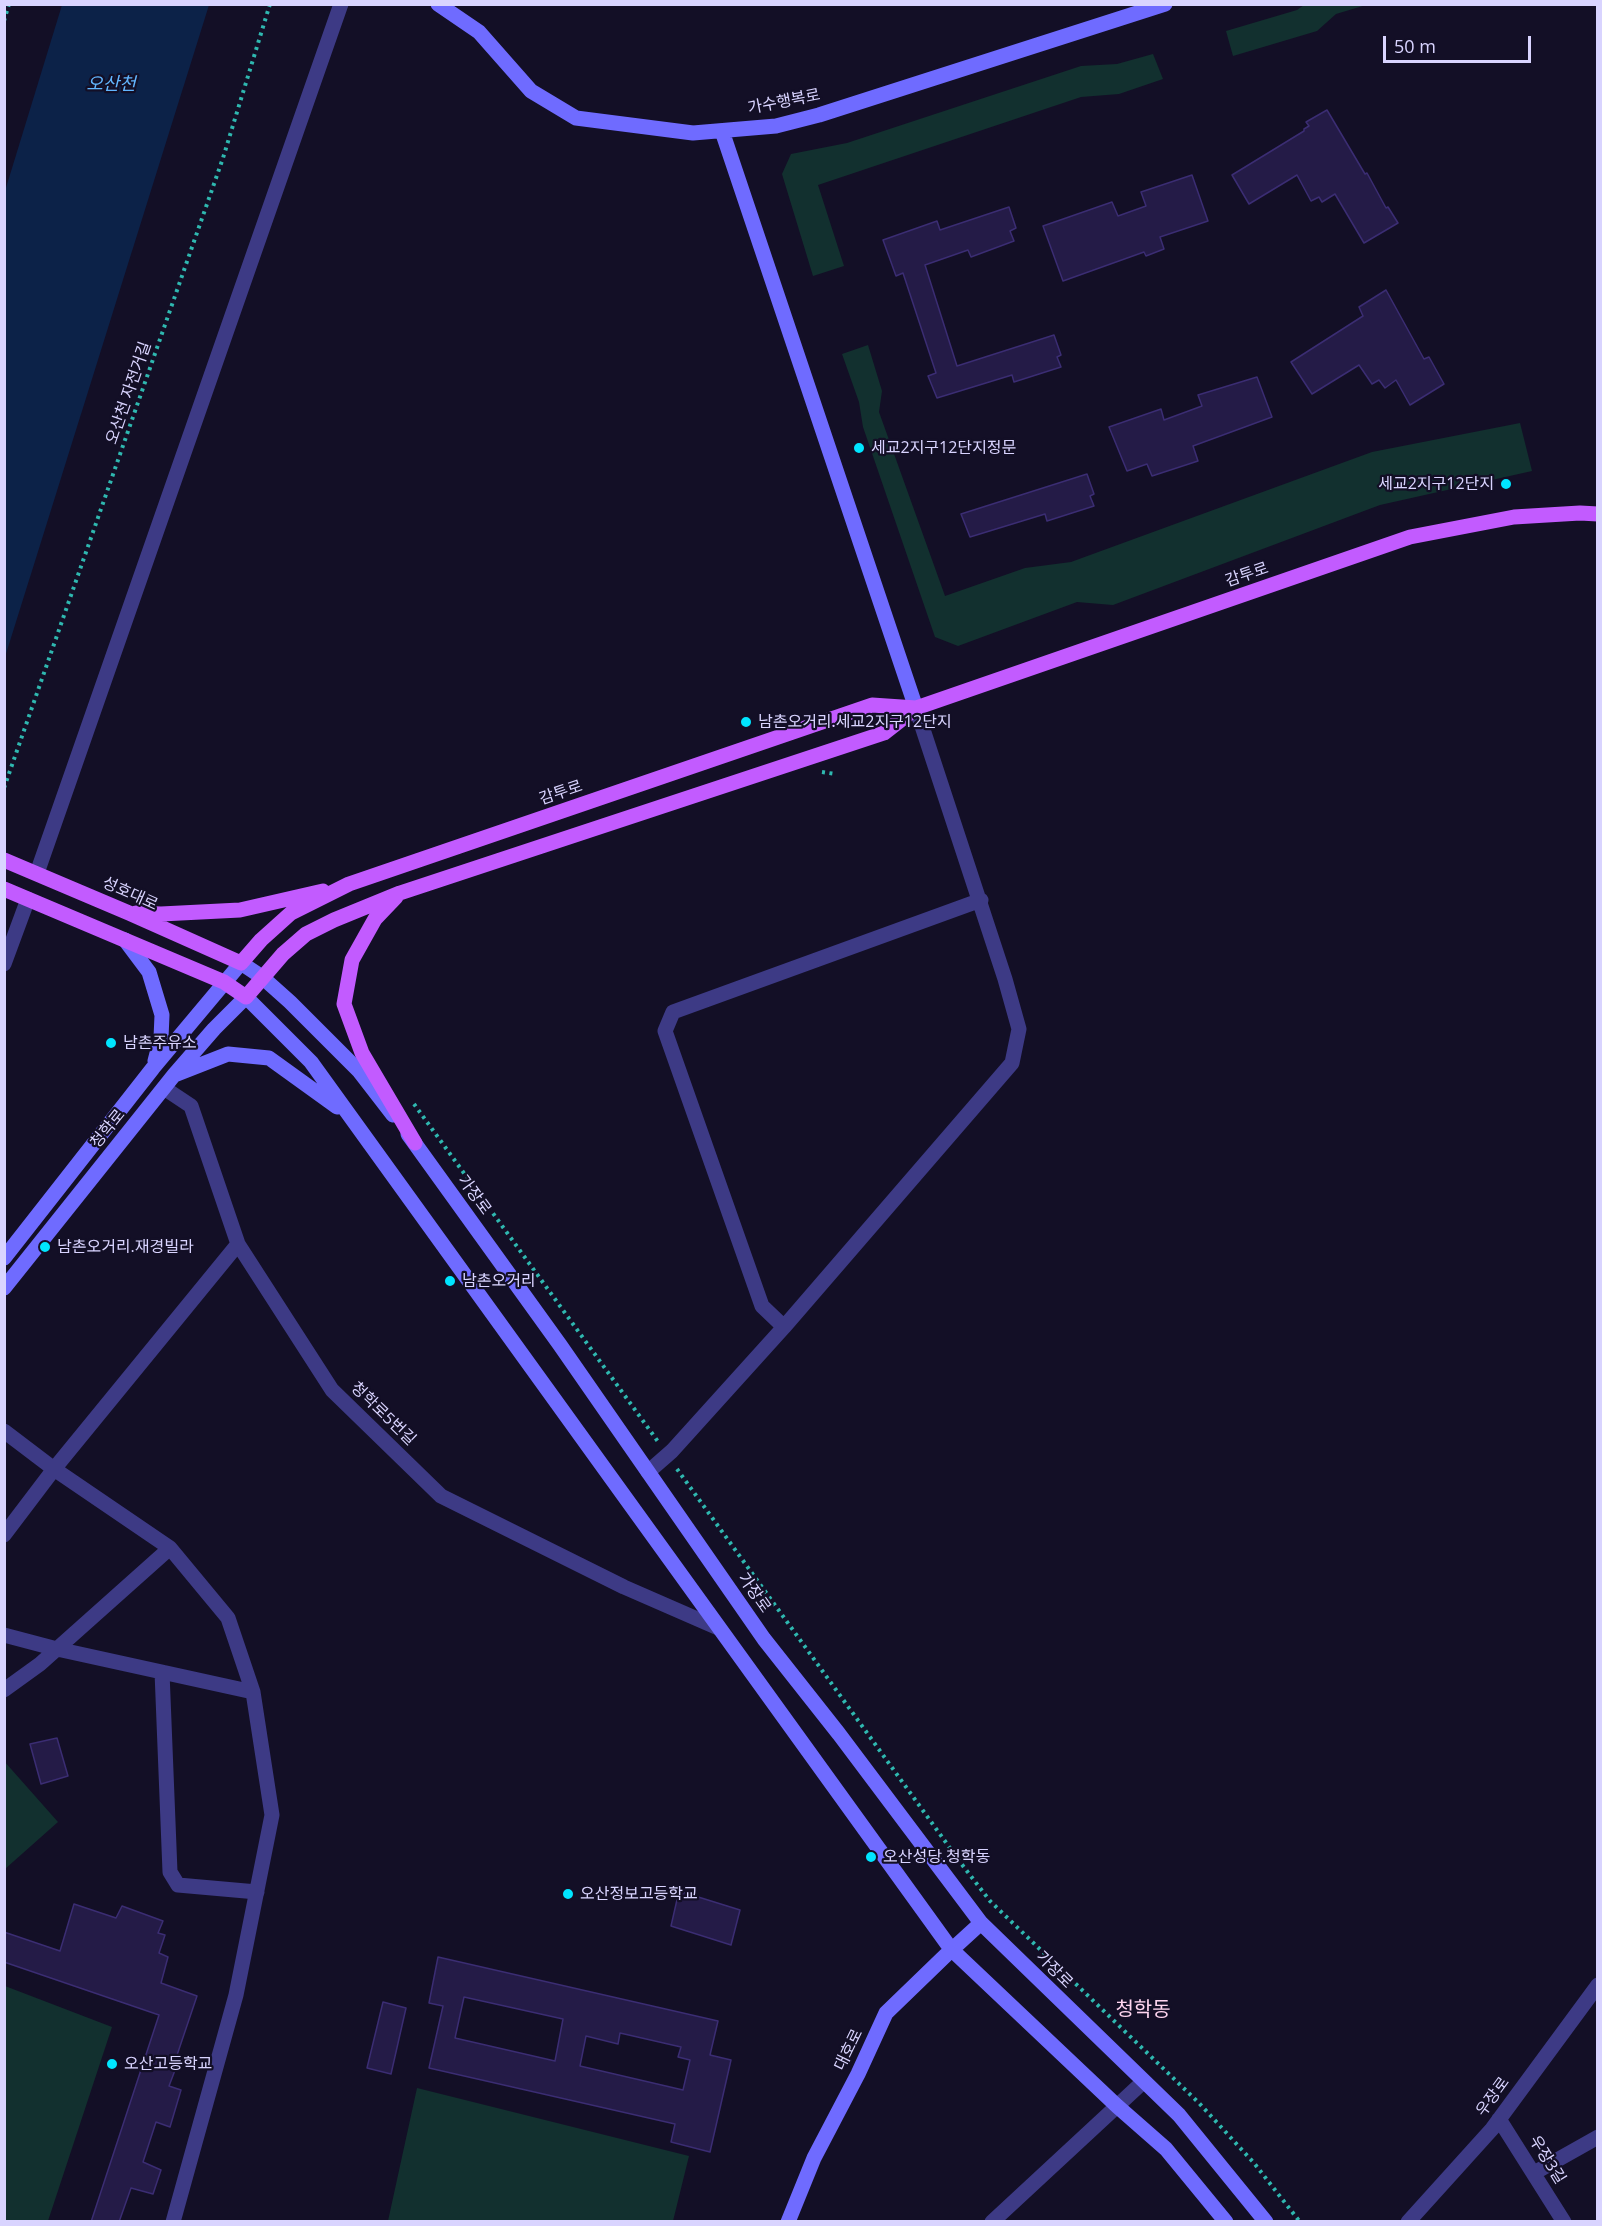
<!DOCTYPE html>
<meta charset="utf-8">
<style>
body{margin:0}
#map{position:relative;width:1602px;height:2226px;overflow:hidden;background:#130f26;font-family:"Open Sans",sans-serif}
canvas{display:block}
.frame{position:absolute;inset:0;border:6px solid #d9d4ff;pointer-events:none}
.scale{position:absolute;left:1383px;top:36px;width:148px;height:27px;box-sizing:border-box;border:3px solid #d9d4ff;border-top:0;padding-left:8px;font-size:18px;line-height:21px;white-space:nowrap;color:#d9d4ff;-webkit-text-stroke:4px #130f26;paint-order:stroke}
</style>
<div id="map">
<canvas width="1602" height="2226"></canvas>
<div class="frame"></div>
<div class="scale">50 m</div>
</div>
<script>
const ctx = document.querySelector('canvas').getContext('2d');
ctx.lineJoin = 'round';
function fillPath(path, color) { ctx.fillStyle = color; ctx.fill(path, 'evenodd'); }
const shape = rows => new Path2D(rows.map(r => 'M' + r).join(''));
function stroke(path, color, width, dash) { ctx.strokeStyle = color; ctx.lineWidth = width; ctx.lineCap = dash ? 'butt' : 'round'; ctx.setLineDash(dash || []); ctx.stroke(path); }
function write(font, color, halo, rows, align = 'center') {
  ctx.font = font + ' "Open Sans","Noto Sans KR",sans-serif'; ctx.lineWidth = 4.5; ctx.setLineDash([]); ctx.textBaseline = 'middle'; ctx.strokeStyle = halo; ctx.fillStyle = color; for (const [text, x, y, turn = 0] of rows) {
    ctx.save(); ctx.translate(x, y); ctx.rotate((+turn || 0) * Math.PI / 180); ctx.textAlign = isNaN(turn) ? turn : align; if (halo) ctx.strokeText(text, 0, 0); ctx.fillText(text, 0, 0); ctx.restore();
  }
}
const green = shape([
 [1304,5,1366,5,1336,14,1317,31,1233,56,1226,31,1297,10],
 [1153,54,1163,79,1119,94,1081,97,818,185,844,266,813,276,782,174,791,154,847,143,1081,66,1117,64],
 [868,345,882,391,879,412,945,596,1025,568,1071,562,1372,452,1520,423,1532,471,1380,505,1113,605,1077,602,958,646,935,637,863,427,859,402,842,354],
 [4,1761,58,1822,5,1869,4,1869],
 [5,1986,112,2027,48,2221,5,2221],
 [417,2088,689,2156,673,2221,388,2221]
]);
const water = shape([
 [62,5,209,5,5,657,5,191]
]);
const building = shape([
 [1327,110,1365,174,1367,173,1386,208,1388,207,1398,223,1364,243,1335,194,1322,202,1319,197,1311,201,1297,175,1249,204,1232,175,1304,131,1304,129,1309,126,1306,122,1327,110],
 [1192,175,1208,221,1160,237,1164,249,1146,256,1144,252,1063,281,1043,226,1112,202,1118,216,1146,206,1141,192,1192,175],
 [1009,207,1016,228,1010,231,1014,241,971,257,968,250,925,265,957,366,1054,335,1061,355,1057,357,1061,367,1014,382,1012,375,937,398,928,376,936,373,903,273,896,276,883,240,937,221,940,230,1009,207],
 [1386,290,1424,359,1429,357,1444,384,1410,405,1396,380,1385,388,1379,380,1372,384,1359,365,1312,394,1291,362,1363,316,1359,307,1386,290],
 [1257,377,1272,417,1193,446,1198,461,1152,476,1147,464,1127,471,1109,427,1161,409,1164,420,1202,406,1198,395,1257,377],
 [1087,474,1094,494,1090,496,1094,506,1047,521,1045,514,970,537,961,514,1087,474],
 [57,1738,68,1776,41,1784,30,1744,57,1738],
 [679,1891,740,1910,731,1945,671,1926,679,1891],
 [74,1904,116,1918,122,1906,163,1921,158,1933,165,1935,159,1953,168,1957,161,1983,197,1996,174,2064,177,2065,169,2086,181,2090,170,2127,156,2122,143,2162,161,2170,153,2194,131,2188,119,2222,91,2222,159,2015,4,1962,4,1932,60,1951,74,1904],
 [438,1957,718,2021,710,2055,731,2060,710,2152,671,2142,675,2124,429,2068,443,2006,429,2003,438,1957],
 [464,1997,563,2019,555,2061,455,2038,464,1997],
 [620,2033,681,2047,678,2057,690,2060,683,2090,580,2066,586,2036,618,2044,620,2033],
 [383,2002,406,2008,391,2074,367,2068,383,2002]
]);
const path = shape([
 [4,21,9,4],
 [822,772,835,774],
 [4,788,223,158,270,4],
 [414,1104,659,1443],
 [677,1469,960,1862,990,1901,1199,2103,1254,2163,1300,2222]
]);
const street = shape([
 [37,873,341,4],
 [4,964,28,899],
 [164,1088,191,1106,238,1244,332,1390,441,1496,624,1587,718,1628],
 [784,1327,762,1306,665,1031,673,1012,981,900],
 [4,1431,54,1469,238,1244],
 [648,1472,672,1451,784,1327,1012,1063,1019,1029,1005,979,916,708],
 [4,1535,54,1469,170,1548,228,1618,253,1692,272,1815,236,1995,173,2222],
 [4,1635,57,1649,253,1692],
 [162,1672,170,1872,178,1885,257,1892],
 [4,1690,40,1664,170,1548],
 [1499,2119,1564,2222],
 [1534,2173,1598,2137],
 [992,2222,1143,2082],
 [1408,2222,1492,2129,1598,1985]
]);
const secondary = shape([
 [438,4,479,32,531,91,576,118,693,133,776,126,819,115,1165,4],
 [722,131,916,708],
 [125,940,149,972,162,1015,161,1038,155,1061],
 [177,1074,228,1054,269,1058,337,1107],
 [408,1134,560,1345,764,1639,839,1734,981,1923,1179,2115,1266,2222],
 [4,1258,153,1068,241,963,262,977,290,1002,359,1071,393,1115],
 [4,1288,174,1075,214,1029,246,997,311,1062,951,1949,1117,2106,1166,2149,1226,2222],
 [788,2222,814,2158,858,2074,886,2013,946,1955,981,1923]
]);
const primary = shape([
 [4,860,129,913,241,963,261,940,291,913,349,884,872,705,916,708],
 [4,889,224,982,246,997,283,954,306,934,334,920,400,893,884,733,916,708,1410,537,1514,517,1580,513,1598,514],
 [396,897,375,919,352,960,344,1004,362,1053,415,1143],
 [136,913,161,914,240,910,323,891]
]);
const markers = [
 [859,448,6,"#00e5ff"],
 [1506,484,6,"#00e5ff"],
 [746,722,6,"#00e5ff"],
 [111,1043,6,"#00e5ff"],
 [45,1247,6,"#00e5ff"],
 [450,1281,6,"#00e5ff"],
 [871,1857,6,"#00e5ff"],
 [568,1894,6,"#00e5ff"],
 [112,2064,6,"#00e5ff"]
];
const streetNames = [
 ["가수행복로",784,102,-11],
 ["오산천 자전거길",129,393,-71],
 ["감투로",1247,575,-19],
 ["감투로",561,793,-19],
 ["성호대로",130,894,24],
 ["청학로",108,1129,-51],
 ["가장로",474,1195,54],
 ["청학로5번길",383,1414,44],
 ["가장로",754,1593,55],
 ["가장로",1054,1970,45],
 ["대호로",849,2050,-64],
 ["우장로",1493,2097,-54],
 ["우장3길",1547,2160,58]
];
const poiNames = [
 ["세교2지구12단지정문",871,448],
 ["세교2지구12단지",1494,484,"right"],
 ["남촌오거리.세교2지구12단지",758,722],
 ["남촌주유소",123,1043],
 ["남촌오거리.재경빌라",57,1247],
 ["남촌오거리",462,1281],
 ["오산성당.청학동",883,1857],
 ["오산정보고등학교",580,1894],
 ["오산고등학교",124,2064]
];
const waterNames = [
 ["오산천",111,85]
];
const quarterNames = [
 ["청학동",1143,2010]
];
fillPath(green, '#12302f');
fillPath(water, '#0c2248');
fillPath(building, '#241b47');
stroke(building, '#3b2d73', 1.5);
stroke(path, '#2fb8b0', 4, [3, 4.5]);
stroke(street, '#3d3a85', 15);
stroke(secondary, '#6f6bff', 15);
stroke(primary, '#c25bff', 15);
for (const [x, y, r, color] of markers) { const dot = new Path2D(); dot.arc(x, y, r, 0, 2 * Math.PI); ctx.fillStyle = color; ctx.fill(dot); stroke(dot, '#130f26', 2); }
write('16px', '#d9d4ff', '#130f26', streetNames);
write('16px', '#d9d4ff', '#130f26', poiNames, 'left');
write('italic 18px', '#62b6ff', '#130f26', waterNames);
write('20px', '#ffd6f0', '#130f26', quarterNames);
</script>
